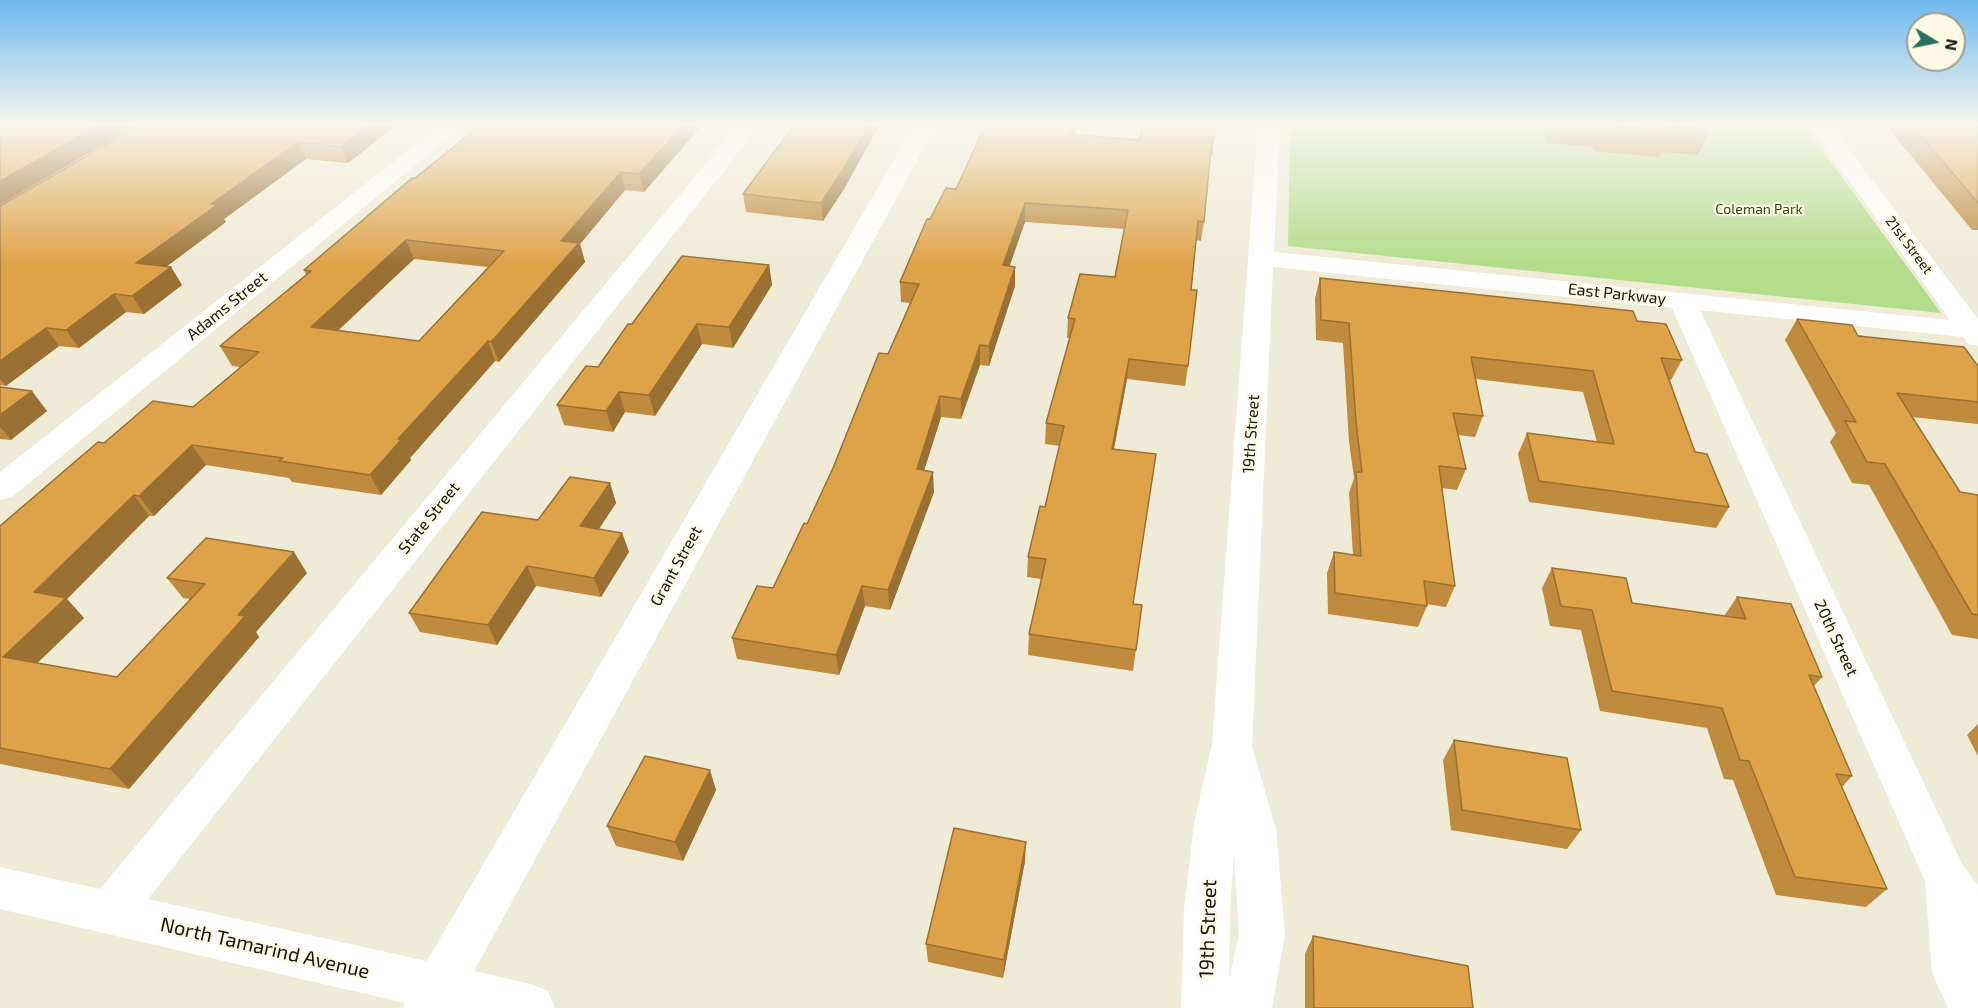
<!DOCTYPE html>
<style>
body{margin:0}
#map{position:relative;width:1978px;height:1008px;overflow:hidden;background:#f0ebd7;font-family:"Exo 2",sans-serif}
canvas{display:block}
.north{position:absolute;left:1906px;top:12px;width:60px;height:60px;box-sizing:border-box;background:#fdf9e4;border:2px solid #a09d8e;border-radius:50%;rotate:100deg;font-size:16px;font-weight:700;line-height:24px;text-align:center;color:#15140d}
.north::after{content:'';display:block;margin:auto;width:21px;height:27px;background:#296e62;clip-path:polygon(50% 0,100% 100%,50% 72%,0 100%)}
</style>
<div id="map">
<canvas width="1978" height="1008"></canvas>
<div class="north">N</div>
</div>
<script>
const ctx = document.querySelector('canvas').getContext('2d');
ctx.lineJoin = 'round';
function fillPath(path, color) { ctx.fillStyle = color; ctx.fill(path, 'evenodd'); }
const shape = rows => new Path2D(rows.map(r => 'M' + r).join(''));
function stroke(path, color, width, dash) { ctx.strokeStyle = color; ctx.lineWidth = width; ctx.lineCap = dash ? 'butt' : 'round'; ctx.setLineDash(dash || []); ctx.stroke(path); }
function write(font, color, halo, rows, align = 'center') {
  ctx.font = font + ' "Exo 2",sans-serif'; ctx.lineWidth = 4.5; ctx.setLineDash([]); ctx.textBaseline = 'middle'; ctx.strokeStyle = halo; ctx.fillStyle = color; for (const [text, x, y, turn = 0] of rows) {
    ctx.save(); ctx.translate(x, y); ctx.rotate((+turn || 0) * Math.PI / 180); ctx.textAlign = isNaN(turn) ? turn : align; if (halo) ctx.strokeText(text, 0, 0); ctx.fillText(text, 0, 0); ctx.restore();
  }
}
const green = shape([
 [1290,124,1803,124,1941,313,1288,246]
]);
const minor = shape([
 [441,124,465,124,12,497,0,500,0,472,441,124],
 [739,124,761,124,148,899,427,961,915,124,937,124,474,971,531,984,548,991,555,1008,403,1008,405,1003,0,909,0,867,100,889,739,124],
 [1258,124,1280,124,1274,252,1950,320,1808,124,1830,124,1978,319,1978,346,1968,344,1963,337,1700,310,1963,866,1978,885,1978,1008,1948,1008,1939,989,1932,972,1925,881,1672,308,1273,267,1252,747,1276,829,1285,934,1272,1008,1181,1008,1184,909,1194,824,1212,744,1258,124],
 [1234,855,1239,934,1229,980,1230,909,1234,855]
]);
const wall = shape([
 [142,124,398,124,348,163,306,159,224,219,226,222,166,267,171,267,182,285,144,314,126,312,79,348,59,346,6,386,0,385,0,206],
 [482,124,703,124,644,192,625,190,580,244,585,262,499,362,495,361,410,458,411,460,381,495,292,482,289,478,206,465,154,516,149,516,67,599,84,618,37,663,117,677,190,599,183,598,167,578,307,573,256,632,259,637,129,789,0,764,0,526,104,443,193,407,240,367,232,366,220,346,306,275,304,270],
 [414,259,488,267,419,341,339,330],
 [795,124,880,124,844,189,823,221,746,212,743,194],
 [1216,124,1212,156,1210,156,1204,222,1201,241,1196,240,1191,290,1188,366,1185,386,1127,379,1114,449,1133,604,1142,605,1133,671,1028,655,1029,634,1041,579,1027,577,1028,557,1045,507,1060,446,1045,444,1046,423,1070,338,1067,338,1068,318,1115,277,1124,229,1025,222,1009,266,1015,286,989,366,980,365,961,419,941,417,924,470,934,492,890,610,865,606,839,675,737,659,732,638,773,588,807,524,888,354,911,303,901,302,900,282,930,219,956,189,1077,128,1074,135,1139,140],
 [1542,124,1707,124,1710,129,1698,155,1661,152,1659,157,1594,151,1592,147,1548,143],
 [1885,124,1978,124,1978,230,1972,230],
 [769,265,772,285,733,348,702,344,655,416,625,412,613,432,564,425,557,405,598,367,632,324],
 [1320,278,1637,321,1682,360,1671,380,1670,380,1695,452,1729,507,1716,528,1529,502,1518,454,1527,433,1597,442,1583,392,1476,379,1483,416,1475,437,1458,435,1466,469,1457,490,1442,488,1455,586,1446,607,1426,604,1427,606,1418,627,1328,614,1327,573,1334,552,1353,555,1349,493,1354,478,1349,442,1343,343,1316,340,1315,298],
 [1797,319,1978,366,1978,424,1912,417,1960,492,1978,495,1978,639,1952,635,1869,485,1852,483,1830,442,1836,433,1785,340],
 [0,386,47,411,11,440,0,439],
 [610,483,616,503,599,529,622,533,629,552,601,597,536,586,497,645,420,632,409,613,538,520],
 [1552,568,1632,603,1724,616,1737,597,1822,677,1814,686,1852,776,1842,787,1887,889,1866,907,1776,895,1733,780,1724,779,1707,728,1600,711,1581,630,1550,626,1542,588],
 [1978,724,1978,756,1967,735],
 [1454,740,1581,830,1567,849,1451,830,1443,760],
 [716,790,683,861,616,846,607,826],
 [1025,861,1003,978,928,962,926,944],
 [1313,936,1473,1008,1305,1008,1305,954]
]);
const shadedWall = shape([
 [101,124,139,124,0,205,0,181],
 [370,124,398,124,348,163,341,147],
 [684,124,703,124,644,192,639,174],
 [869,124,880,124,844,189,823,221,821,203],
 [1073,124,1077,124,1077,128,1069,152,1070,134],
 [298,142,306,159,224,219,226,222,147,281,136,263,211,204],
 [621,172,625,190,580,244,585,262,499,362,491,342,561,241],
 [1025,203,1025,222,1003,285,1003,265],
 [406,240,414,259,321,346,311,327],
 [769,265,772,285,733,348,729,327],
 [171,267,182,285,144,314,132,296],
 [1015,267,1015,286,989,366,989,346],
 [114,294,126,312,79,348,66,330],
 [697,324,702,344,655,416,649,395],
 [46,328,59,346,6,386,0,379,0,361],
 [488,341,495,361,410,458,411,460,381,495,370,475,398,439],
 [980,345,980,365,961,419,961,399],
 [1129,359,1127,379,1110,469,1112,449],
 [32,391,47,411,11,440,0,427,0,415],
 [619,392,625,412,613,432,606,411],
 [940,396,941,417,918,490,917,469],
 [192,445,206,465,154,516,139,496],
 [933,472,934,492,890,610,888,590],
 [610,483,616,503,588,545,580,526],
 [134,495,149,516,67,599,84,618,23,677,3,657,34,592],
 [622,533,629,552,601,597,594,578],
 [294,552,307,573,256,632,259,637,129,789,110,769,238,615],
 [527,566,536,586,497,645,488,625],
 [862,586,865,606,839,675,836,655],
 [710,770,716,790,683,861,675,842],
 [1026,842,1025,861,1003,978,1004,960]
]);
const building = shape([
 [0,124,101,124,0,181,0,124],
 [142,124,370,124,341,147,298,142,211,204,217,205,136,263,171,267,132,296,114,294,66,330,46,328,0,361,0,206,142,124],
 [482,124,684,124,639,174,621,172,561,241,579,243,491,342,488,341,398,439,401,440,370,475,279,461,283,458,192,445,139,496,134,495,34,592,66,598,3,657,117,677,205,584,167,578,206,538,294,552,238,615,245,616,110,769,0,748,0,526,98,442,104,443,153,401,193,407,259,352,220,346,311,271,304,270,412,178,415,178,482,124],
 [406,240,504,251,419,341,311,327,406,240],
 [795,124,869,124,842,171,821,203,743,194,795,124],
 [986,124,1073,124,1070,134,1139,140,1143,124,1216,124,1214,138,1212,138,1204,222,1198,221,1191,290,1197,290,1188,366,1129,359,1112,449,1156,454,1133,604,1142,605,1136,650,1029,634,1046,559,1028,557,1040,506,1045,507,1064,426,1046,423,1075,319,1068,318,1080,274,1115,277,1128,210,1025,203,1003,265,1015,267,989,346,980,345,961,399,940,396,917,469,933,472,888,590,862,586,836,655,732,638,757,586,773,588,804,523,807,524,833,468,879,353,888,354,919,284,900,282,927,219,930,219,946,188,956,189,986,124],
 [1604,124,1707,124,1710,129,1667,126,1670,131,1604,125,1604,124],
 [1911,124,1978,124,1978,203,1911,124],
 [682,256,769,265,729,327,697,324,649,395,619,392,606,411,557,405,586,366,598,367,628,324,632,324,682,256],
 [1320,278,1633,311,1637,321,1666,324,1682,360,1661,358,1695,452,1707,454,1729,507,1539,481,1527,433,1614,444,1593,371,1471,357,1483,416,1453,413,1466,469,1439,466,1455,586,1424,581,1427,606,1335,593,1334,552,1361,556,1356,472,1362,472,1356,422,1349,323,1321,320,1320,278],
 [1797,319,1852,325,1858,336,1964,347,1978,366,1978,402,1897,393,1960,492,1978,495,1978,615,1972,614,1885,464,1867,462,1845,421,1856,422,1797,319],
 [0,386,0,387,32,391,0,415,0,386],
 [570,477,610,483,580,526,622,533,594,578,527,566,488,625,409,613,482,512,538,520,570,477],
 [1552,568,1626,578,1632,603,1746,619,1737,597,1791,604,1822,677,1809,675,1852,776,1836,774,1887,889,1795,877,1749,761,1740,760,1722,708,1612,691,1592,610,1561,606,1552,568],
 [1454,740,1567,758,1581,830,1462,810,1454,740],
 [645,756,710,770,675,842,607,826,645,756],
 [954,828,1026,842,1004,960,926,944,954,828],
 [1313,936,1468,966,1473,1008,1314,1008,1313,936]
]);
const farParknames = [
 ["Coleman Park",1759,209]
];
const farStreetnames = [
 ["21st Street",1909,245,53]
];
const streetNames = [
 ["East Parkway",1617,294,6],
 ["Adams Street",227,306,-39],
 ["19th Street",1251,434,-86],
 ["State Street",429,518,-51],
 ["Grant Street",676,566,-61],
 ["20th Street",1836,638,65]
];
const nearStreetnames = [
 ["19th Street",1208,929,-88],
 ["North Tamarind Avenue",265,948,13]
];
fillPath(green, '#b3dc8b');
fillPath(minor, '#fff');
fillPath(wall, '#bf8b3f');
fillPath(shadedWall, '#9b7133');
fillPath(building, '#dea249');
stroke(building, '#9b7133', 1.5);
const sky = ctx.createLinearGradient(0, 0, 0, 265);
sky.addColorStop(0, '#6db8ee');
sky.addColorStop(0.47, '#f8f6ed');
sky.addColorStop(1, '#f8f6ed00');
ctx.fillStyle = sky;
ctx.fillRect(0, 0, 1978, 265);
write('14px', '#304b0b', '#fdf9e4', farParknames);
write('14px', '#15140d', '#fdf9e4', farStreetnames);
write('16px', '#15140d', '#fdf9e4', streetNames);
write('20px', '#15140d', '#fdf9e4', nearStreetnames);
</script>
